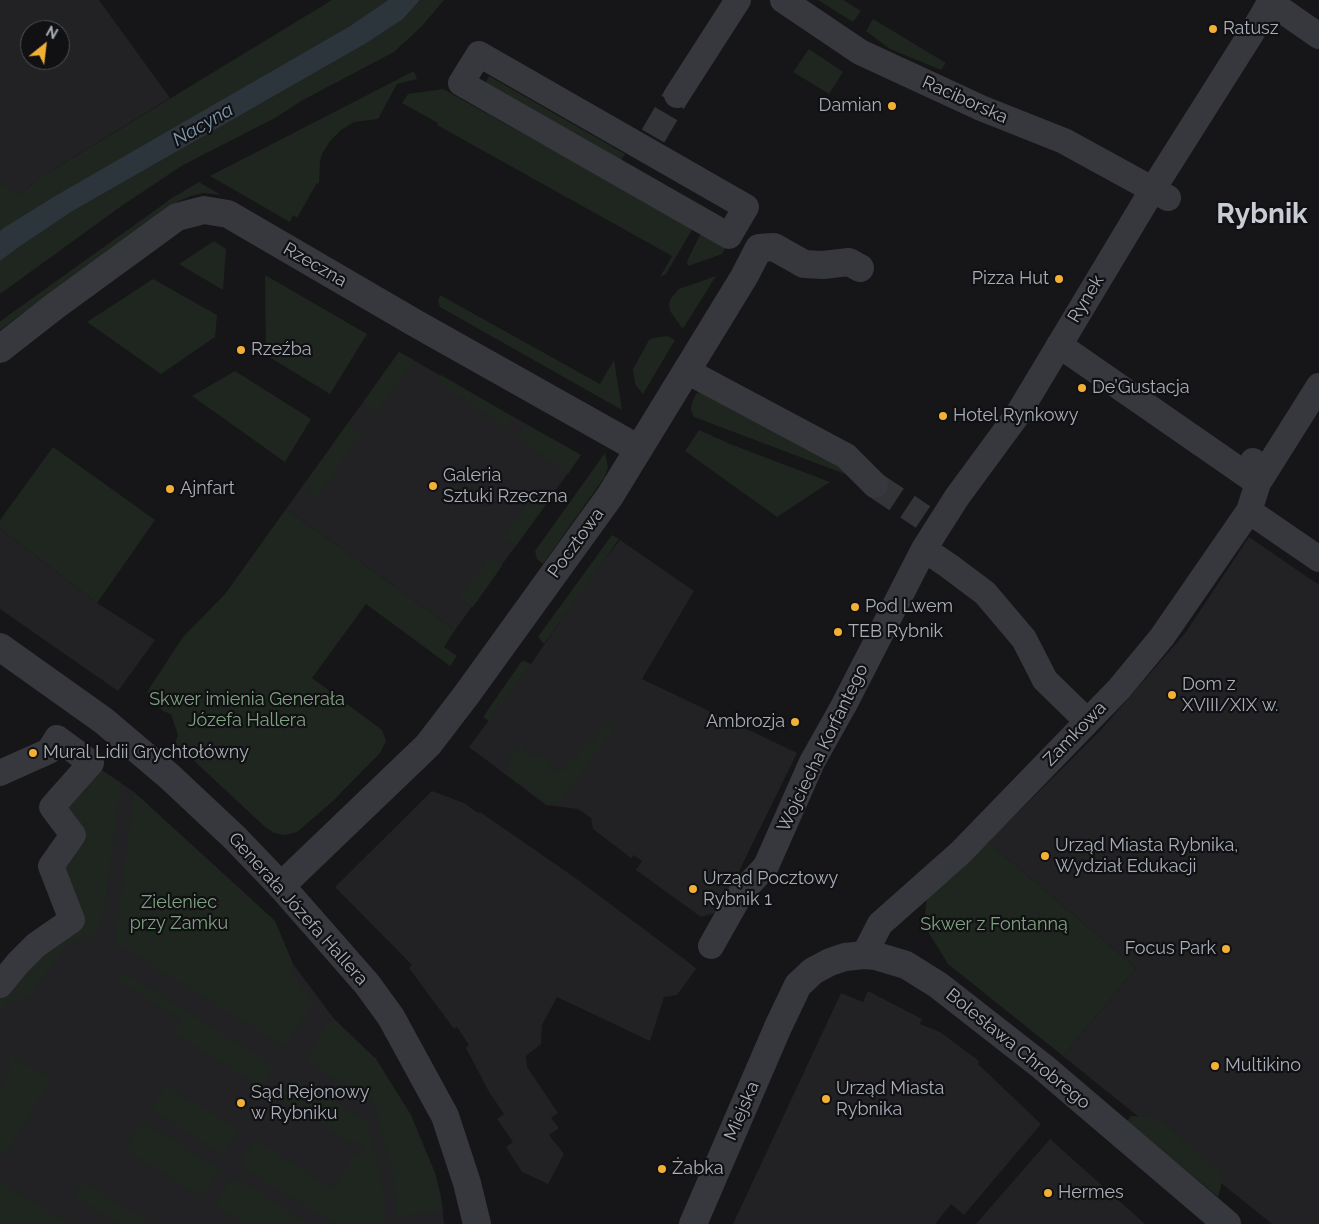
<!DOCTYPE html>
<meta charset="utf-8">
<style>
body{margin:0}
#map{position:relative;width:1319px;height:1224px;overflow:hidden;background:#161618;font-family:Raleway,sans-serif}
canvas{display:block}
.north{position:absolute;left:20px;top:20px;width:50px;height:50px;box-sizing:border-box;background:#111113;border:1px solid #4d4f55;border-radius:50%;rotate:29deg;font-size:14px;font-weight:700;line-height:20px;text-align:center;color:#a8adb8}
.north::after{content:'';display:block;margin:auto;width:18px;height:22px;background:#f2b134;clip-path:polygon(50% 0,100% 100%,50% 72%,0 100%)}
</style>
<div id="map">
<canvas width="1319" height="1224"></canvas>
<div class="north">N</div>
</div>
<script>
const ctx = document.querySelector('canvas').getContext('2d');
ctx.lineJoin = 'round';
function fillPath(path, color) { ctx.fillStyle = color; ctx.fill(path, 'evenodd'); }
const shape = rows => new Path2D(rows.map(r => 'M' + r).join(''));
function stroke(path, color, width, dash) { ctx.strokeStyle = color; ctx.lineWidth = width; ctx.lineCap = dash ? 'butt' : 'round'; ctx.setLineDash(dash || []); ctx.stroke(path); }
function write(font, color, halo, rows, align = 'center') {
  ctx.font = font + ' Raleway,sans-serif'; ctx.lineWidth = 4.5; ctx.setLineDash([]); ctx.textBaseline = 'middle'; ctx.strokeStyle = halo; ctx.fillStyle = color; for (const [text, x, y, turn = 0] of rows) {
    ctx.save(); ctx.translate(x, y); ctx.rotate((+turn || 0) * Math.PI / 180); ctx.textAlign = isNaN(turn) ? turn : align; if (halo) ctx.strokeText(text, 0, 0); ctx.fillText(text, 0, 0); ctx.restore();
  }
}
const built = shape([
 [0,0,99,0,170,98,38,179,0,211],
 [30,30,60,30,60,60,30,60],
 [399,352,581,455,455,630,286,509],
 [0,528,97,603,155,640,118,691,0,609],
 [1249,537,1319,585,1319,1224,1272,1224,1063,1056,1136,968,988,842,1100,731,1186,632],
 [620,540,694,591,642,679,797,753,719,912,701,917,636,870,642,861,634,855,631,858,593,829,591,818,578,809,546,805,469,747,531,664,595,571],
 [91,763,134,792,275,921,293,964,335,1020,376,1059,421,1140,435,1173,441,1196,444,1224,0,1224,0,985,72,920],
 [432,791,464,803,478,813,480,812,574,877,692,965,696,969,677,995,664,997,650,1041,557,997,542,1025,541,1044,526,1056,527,1067,558,1113,551,1118,559,1128,549,1135,564,1154,548,1184,522,1172,506,1147,513,1142,497,1119,504,1114,489,1092,466,1048,469,1045,457,1027,454,1029,409,968,412,965,335,887],
 [868,991,922,1019,920,1024,940,1032,979,1061,978,1064,1041,1124,964,1215,951,1204,935,1224,733,1224,841,993,863,1002],
 [1050,1139,1145,1224,976,1224]
]);
const green = shape([
 [332,0,388,0,350,26,58,195,0,231,0,183,19,195,38,179],
 [420,0,444,0,422,26,394,52,301,101,275,118,183,165,120,207,0,294,0,261,19,247,71,212,365,44,403,19],
 [818,0,843,0,861,11,853,22],
 [873,19,946,63,941,70,890,49,866,31],
 [809,49,843,72,829,94,793,72],
 [414,71,417,79,397,84,378,119,354,122,341,130,330,141,322,154,320,161,319,184,317,183,297,218,293,215,290,222,210,176],
 [489,76,625,154,620,163,484,86],
 [443,89,693,228,666,274,660,277,672,256,437,125,438,123,402,103,408,94],
 [199,182,221,195,203,193,191,196,177,202,0,330,0,322,2,320,172,198],
 [702,231,725,246,725,249,722,254,688,266,687,261],
 [214,241,226,249,223,290,179,264],
 [265,275,367,334,330,394,266,355],
 [716,276,684,327,682,328,670,311,669,304,671,298,679,289],
 [153,279,217,315,215,337,161,374,87,322],
 [440,295,600,384,614,360,622,410,440,307,438,301],
 [667,336,675,340,643,394,635,384,633,369,649,340,653,338],
 [399,352,414,360,376,414,362,404],
 [235,371,311,419,285,462,192,396],
 [441,375,513,417,505,429,437,380],
 [701,391,850,468,845,474,694,417,691,410,692,403,696,394],
 [348,423,362,433,317,497,303,487],
 [526,424,581,455,568,474,517,437],
 [699,430,730,444,830,482,777,517,685,451],
 [53,447,155,520,97,603,0,528,0,520],
 [605,453,608,468,604,478,543,564,537,559,535,551],
 [537,489,550,499,516,546,503,537],
 [286,509,455,630,444,647,457,656,450,666,366,604,312,678,382,730,386,741,380,753,333,801,297,832,284,835,274,833,264,826,177,745,175,743,178,735,171,714,163,711,147,692,183,637,225,594],
 [612,535,619,539,544,644,538,637],
 [489,556,502,566,473,607,459,598],
 [524,661,531,664,489,721,483,717,521,662],
 [607,722,615,728,563,798,556,804,545,802,510,777,507,771,507,760,520,745,536,758,539,754,550,763,553,772,567,769,567,762,571,756,576,758,590,738,594,741],
 [91,763,121,783,105,906,98,933,65,947,29,996,6,1004,0,1013,0,985,72,920,51,866,73,835,52,807],
 [134,792,275,921,293,964,292,975,313,1002,286,1046,282,1045,118,944,115,940],
 [988,842,1136,968,1063,1056,948,964,924,925,928,887],
 [123,972,274,1066,261,1087,173,1032,181,1020,117,981],
 [335,1020,376,1059,411,1115,435,1173,443,1210,398,1217,391,1165,374,1104,309,1062,309,1056,329,1021],
 [10,1055,51,1079,5,1157,0,1154,0,1089,8,1079],
 [293,1077,367,1121,383,1189,385,1220,383,1224,335,1224,244,1168,242,1161,255,1140,334,1189,356,1153,361,1156,363,1148,362,1144,356,1141,353,1145,280,1099],
 [166,1085,238,1130,224,1155,151,1110],
 [1131,1116,1156,1117,1224,1176,1218,1197,1127,1121],
 [143,1122,220,1168,202,1198,125,1149],
 [230,1179,238,1179,308,1224,245,1224,215,1205],
 [0,1182,70,1224,0,1224],
 [82,1182,152,1224,120,1224,74,1196]
]);
const water = shape([
 [388,0,420,0,403,19,365,44,71,212,19,247,0,261,0,231,5,227,57,195,350,26]
]);
const pedestrianTunnel = shape([
 [653,136,677,95],
 [875,485,923,517]
]);
const pedestrian = shape([
 [783,0,860,52,981,108,1064,141,1168,198],
 [1270,2,1319,36],
 [479,54,746,207,729,236,461,83,479,54],
 [677,95,738,0],
 [1059,345,1258,483],
 [698,377,846,456,875,485],
 [1258,483,1319,386],
 [1249,511,1319,559],
 [924,549,949,566,985,593,1024,639,1045,680,1087,721],
 [0,773,49,751,57,738,91,763,52,807,73,835,51,866,72,920,36,945,18,963,0,985],
 [711,946,741,893,766,866,812,762,844,705,924,549,957,497,1018,414,1153,189,1261,18,1271,0],
 [864,955,880,924,960,853,1119,689,1162,637,1249,511,1258,483,1253,461]
]);
const minor = shape([
 [0,349,55,306,177,217,204,210,228,214,415,323,639,449],
 [281,886,428,745,467,694,610,496,744,277,759,248,774,247,804,264,823,265,849,262,860,268]
]);
const tertiary = shape([
 [0,647,104,721,170,777,235,838,281,886,367,984,391,1017,445,1116,467,1183,477,1224],
 [693,1224,778,1027,798,985,813,971,830,962,845,957,864,955,876,956,906,965,938,985,1043,1067,1227,1224]
]);
const markers = [
 [1213,29,5,"#f2b134"],
 [892,106,5,"#f2b134"],
 [1059,279,5,"#f2b134"],
 [241,350,5,"#f2b134"],
 [1082,388,5,"#f2b134"],
 [943,416,5,"#f2b134"],
 [433,486,5,"#f2b134"],
 [170,489,5,"#f2b134"],
 [855,607,5,"#f2b134"],
 [838,632,5,"#f2b134"],
 [1172,695,5,"#f2b134"],
 [795,722,5,"#f2b134"],
 [33,753,5,"#f2b134"],
 [1045,856,5,"#f2b134"],
 [693,889,5,"#f2b134"],
 [1226,949,5,"#f2b134"],
 [1215,1066,5,"#f2b134"],
 [826,1099,5,"#f2b134"],
 [241,1103,5,"#f2b134"],
 [662,1169,5,"#f2b134"],
 [1048,1193,5,"#f2b134"]
];
const poiNames = [
 ["Ratusz",1223,29],
 ["Damian",882,106,"right"],
 ["Pizza Hut",1049,279,"right"],
 ["Rzeźba",251,350],
 ["De’Gustacja",1092,388],
 ["Hotel Rynkowy",953,416],
 ["Galeria",443,476],
 ["Sztuki Rzeczna",443,497],
 ["Ajnfart",180,489],
 ["Pod Lwem",865,607],
 ["TEB Rybnik",848,632],
 ["Dom z",1182,685],
 ["XVIII/XIX w.",1182,706],
 ["Ambrozja",785,722,"right"],
 ["Mural Lidii Grychtołówny",43,753],
 ["Urząd Miasta Rybnika,",1055,846],
 ["Wydział Edukacji",1055,867],
 ["Urząd Pocztowy",703,879],
 ["Rybnik 1",703,900],
 ["Focus Park",1216,949,"right"],
 ["Multikino",1225,1066],
 ["Urząd Miasta",836,1089],
 ["Rybnika",836,1110],
 ["Sąd Rejonowy",251,1093],
 ["w Rybniku",251,1114],
 ["Żabka",672,1169],
 ["Hermes",1058,1193]
];
const streetNames = [
 ["Raciborska",965,100,24],
 ["Rzeczna",315,265,30],
 ["Rynek",1086,299,-59],
 ["Pocztowa",576,543,-54],
 ["Zamkowa",1075,734,-46],
 ["Wojciecha Korfantego",823,748,-64],
 ["Generała Józefa Hallera",298,909,48],
 ["Bolesława Chrobrego",1018,1049,39],
 ["Miejska",742,1111,-67]
];
const parkNames = [
 ["Skwer imienia Generała",247,700],
 ["Józefa Hallera",247,721],
 ["Zieleniec",179,903],
 ["przy Zamku",179,924],
 ["Skwer z Fontanną",994,925]
];
const waterNames = [
 ["Nacyna",203,125,-30]
];
const townNames = [
 ["Rybnik",1262,215]
];
fillPath(built, '#222225');
fillPath(green, '#1e261f');
fillPath(water, '#2c353c');
stroke(pedestrianTunnel, '#333438', 26, [26, 13]);
stroke(pedestrian, '#37383d', 26);
stroke(minor, '#37383d', 28);
stroke(tertiary, '#37383d', 28);
for (const [x, y, r, color] of markers) { const dot = new Path2D(); dot.arc(x, y, r, 0, 2 * Math.PI); ctx.fillStyle = color; ctx.fill(dot); stroke(dot, '#111113', 2); }
write('18px', '#a8adb8', '#111113', poiNames, 'left');
write('18px', '#a8adb8', '#111113', streetNames);
write('18px', '#7fa381', '#111113', parkNames);
write('italic 19px', '#7f9bb3', '#111113', waterNames);
write('bold 28px', '#c9ccd4', '#111113', townNames);
</script>
